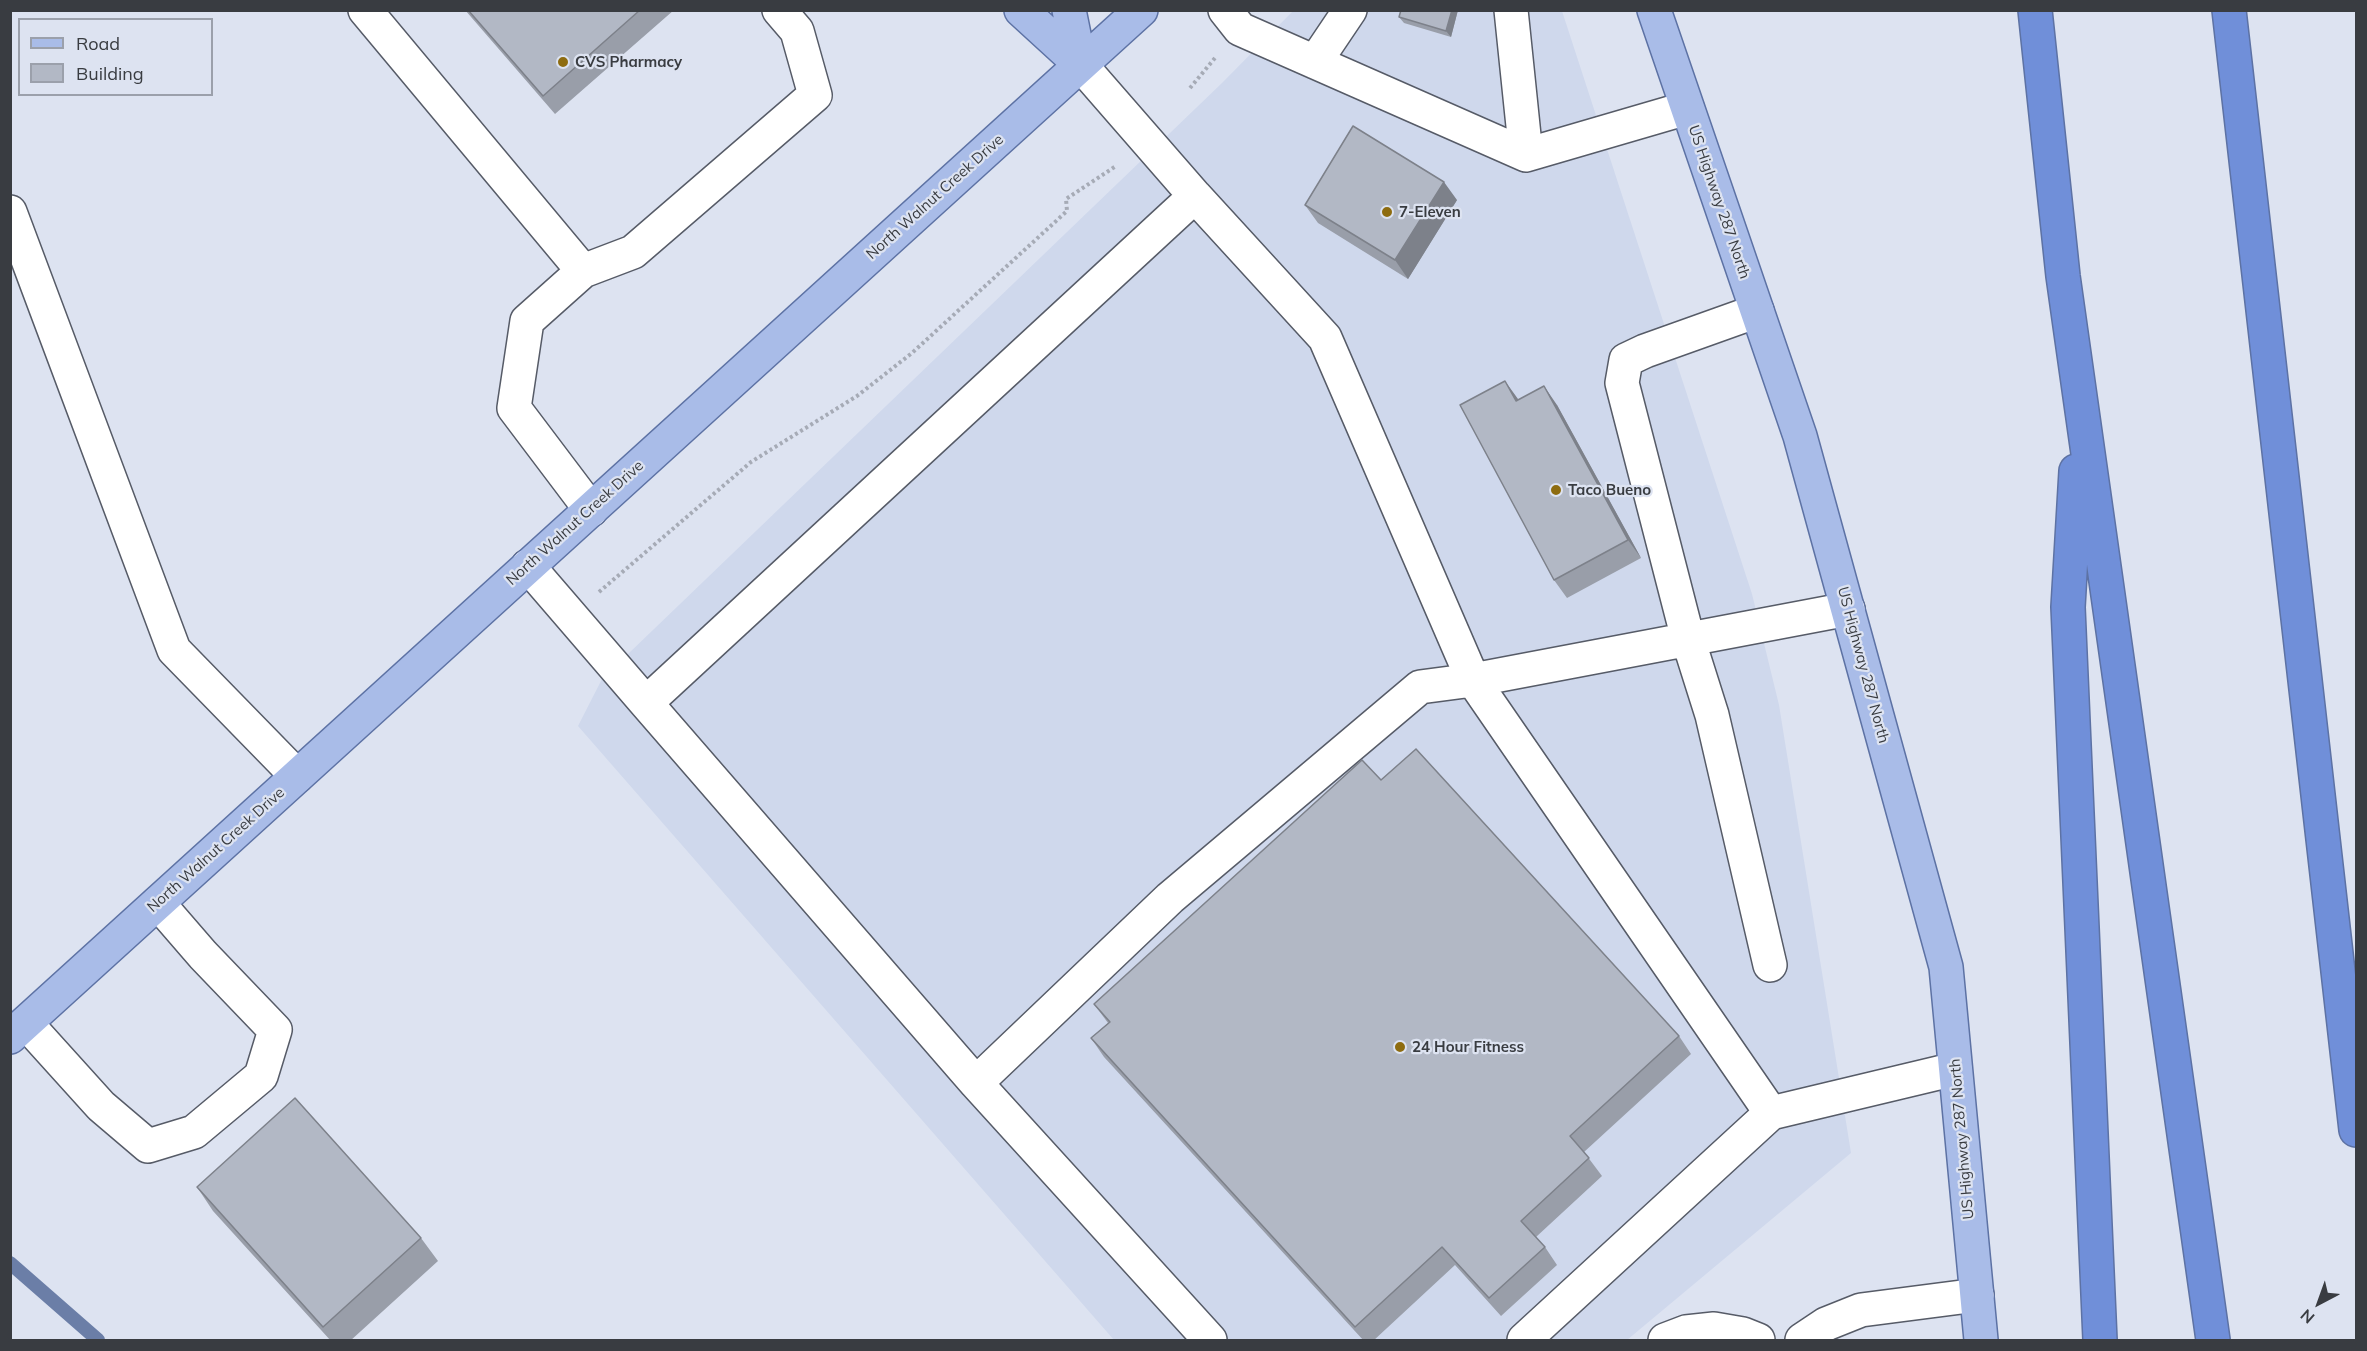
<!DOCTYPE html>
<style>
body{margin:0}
#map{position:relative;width:2367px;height:1351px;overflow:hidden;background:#dde3f1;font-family:Mulish,sans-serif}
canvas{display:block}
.frame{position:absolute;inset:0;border:12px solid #393c41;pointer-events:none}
.legend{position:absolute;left:18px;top:18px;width:195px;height:78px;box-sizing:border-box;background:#dde3f1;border:2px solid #9ba0ab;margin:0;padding:8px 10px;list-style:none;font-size:18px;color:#393c41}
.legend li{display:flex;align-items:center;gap:12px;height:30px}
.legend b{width:30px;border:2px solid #9ba0ab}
.north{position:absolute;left:2289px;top:1273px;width:60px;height:60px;-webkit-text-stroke:4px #dde3f1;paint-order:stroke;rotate:221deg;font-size:16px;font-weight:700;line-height:24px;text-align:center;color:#393c41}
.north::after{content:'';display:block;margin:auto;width:21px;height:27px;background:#393c41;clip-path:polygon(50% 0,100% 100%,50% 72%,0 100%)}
</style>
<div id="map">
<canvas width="2367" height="1351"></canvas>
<div class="frame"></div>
<ul class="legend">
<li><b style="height:8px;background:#a9bce8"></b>Road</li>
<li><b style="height:16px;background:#b2b8c5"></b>Building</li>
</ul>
<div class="north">N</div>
</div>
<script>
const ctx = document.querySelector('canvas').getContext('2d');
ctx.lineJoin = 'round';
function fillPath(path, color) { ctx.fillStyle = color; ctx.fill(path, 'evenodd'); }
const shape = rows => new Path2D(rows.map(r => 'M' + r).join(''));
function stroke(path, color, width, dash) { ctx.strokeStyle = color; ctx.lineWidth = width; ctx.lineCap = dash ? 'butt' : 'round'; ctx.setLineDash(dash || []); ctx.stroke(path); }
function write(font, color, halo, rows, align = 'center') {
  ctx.font = font + ' Mulish,sans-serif'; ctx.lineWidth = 4.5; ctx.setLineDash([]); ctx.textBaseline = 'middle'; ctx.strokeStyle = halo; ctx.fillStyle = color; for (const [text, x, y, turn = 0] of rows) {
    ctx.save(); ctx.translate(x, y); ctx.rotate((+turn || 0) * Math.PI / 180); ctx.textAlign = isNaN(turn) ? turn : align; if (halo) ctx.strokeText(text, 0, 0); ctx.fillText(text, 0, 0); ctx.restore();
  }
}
const built = shape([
 [1293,11,1562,11,1752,594,1779,705,1851,1153,1627,1340,1114,1340,578,726,602,679,1222,83]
]);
const stream = shape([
 [10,1263,98,1340]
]);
const path = shape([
 [1190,88,1215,58],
 [599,592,751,462,857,396,912,353,1067,211,1066,199,1116,166]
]);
const minor = shape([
 [365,10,583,271],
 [1225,10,1240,29,1526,155,1687,108],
 [1511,10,1526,155],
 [1315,62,1350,10],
 [1080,64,1195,196],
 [10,212,174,650,297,776],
 [1757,311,1645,351,1626,360,1622,383,1688,639,1712,715,1770,965],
 [591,510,514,408,527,321,583,271,633,252,815,95,797,31,779,10],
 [528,566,646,703,976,1083,1170,898,1420,687,1473,680,1325,338,1195,196,646,703],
 [26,1023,101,1106,148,1146,194,1132,261,1076,275,1030,203,955,158,903],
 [976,1083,1210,1340],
 [1771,1113,1955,1069],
 [1524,1340,1771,1113,1473,680,1848,609],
 [1665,1340,1686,1332,1714,1329,1743,1334,1758,1340],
 [1802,1340,1826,1324,1861,1310,1977,1295]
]);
const major = shape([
 [1021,10,1080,64],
 [1069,10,1080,64],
 [1654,10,1800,436,1946,967,1981,1340],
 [10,1037,1141,10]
]);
const highway = shape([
 [2035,10,2063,276,2213,1340],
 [2229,10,2356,1130],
 [2076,471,2068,607,2100,1340]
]);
const wall = shape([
 [465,10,674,10,555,114],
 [1458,10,1451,37,1404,23,1399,17],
 [1457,200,1408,279,1318,223,1305,205],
 [1518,400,1557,405,1641,558,1567,598,1554,580],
 [1381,780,1679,1036,1691,1054,1584,1152,1602,1176,1536,1237,1545,1247,1557,1265,1501,1316,1455,1265,1373,1341,1364,1341,1104,1057,1091,1038,1108,1023,1094,1004],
 [197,1187,421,1238,438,1261,350,1341,331,1341,213,1211]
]);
const shadedWall = shape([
 [1452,10,1458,10,1451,37,1446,31],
 [1444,182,1457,200,1408,279,1395,260],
 [1505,381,1518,399,1529,420,1516,401],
 [1544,386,1557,405,1641,558,1628,540]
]);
const building = shape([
 [468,10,640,10,543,96,468,10],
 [1401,10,1452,10,1446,31,1399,17,1401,10],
 [1353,126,1444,182,1395,260,1305,205,1353,126],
 [1505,381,1516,401,1544,386,1628,540,1554,580,1460,405,1505,381],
 [1416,749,1679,1036,1570,1136,1589,1158,1521,1221,1545,1247,1489,1298,1442,1247,1355,1327,1091,1038,1110,1022,1094,1004,1362,760,1381,780,1416,749],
 [295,1098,421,1238,323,1327,197,1187,295,1098]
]);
const markers = [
 [563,62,6,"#8e6c10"],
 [1387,212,6,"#8e6c10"],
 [1556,490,6,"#8e6c10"],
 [1400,1047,6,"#8e6c10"]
];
const poiNames = [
 ["CVS Pharmacy",575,62],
 ["7-Eleven",1399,212],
 ["Taco Bueno",1568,490],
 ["24 Hour Fitness",1412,1047]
];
const streetNames = [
 ["North Walnut Creek Drive",935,197,-42],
 ["US Highway 287 North",1719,202,71],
 ["North Walnut Creek Drive",575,523,-42],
 ["US Highway 287 North",1863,665,75],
 ["North Walnut Creek Drive",216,850,-42],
 ["US Highway 287 North",1962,1139,-95]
];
fillPath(built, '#cfd8ec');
stroke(stream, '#6b7ea7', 14);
stroke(minor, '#565b67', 36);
stroke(major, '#5d72a4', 36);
stroke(highway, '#5d72a4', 36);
stroke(path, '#a6abb6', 4, [3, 3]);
stroke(minor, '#fff', 33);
stroke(major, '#a9bce8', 33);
stroke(highway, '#708fd9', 33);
fillPath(wall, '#999ea9');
fillPath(shadedWall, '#7d818a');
fillPath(building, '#b2b8c5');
stroke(building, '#7d818a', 1.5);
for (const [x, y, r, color] of markers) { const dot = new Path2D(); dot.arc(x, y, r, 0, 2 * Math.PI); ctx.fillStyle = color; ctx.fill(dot); stroke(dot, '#dde3f1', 2); }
write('bold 15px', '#393c41', '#dde3f1', poiNames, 'left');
write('15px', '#393c41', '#dde3f1', streetNames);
</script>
